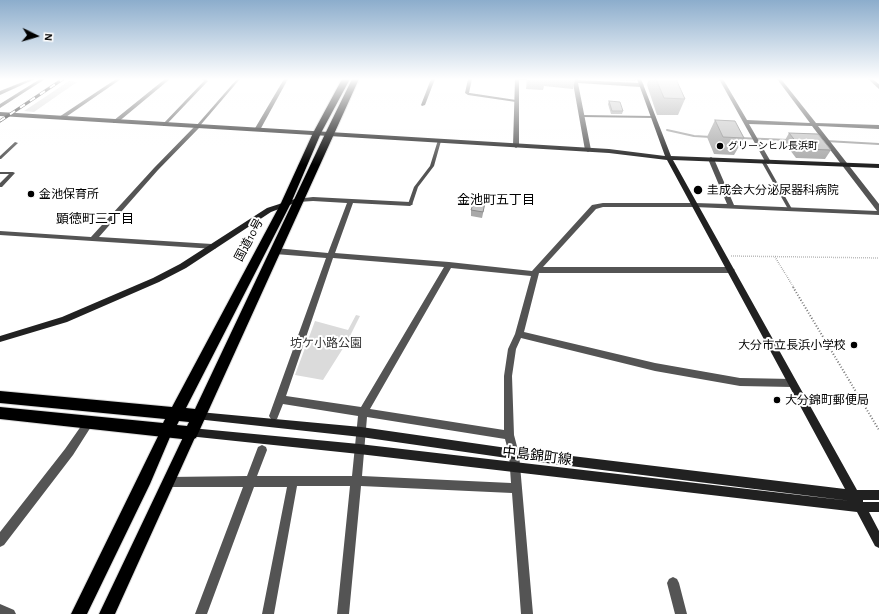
<!DOCTYPE html>
<meta charset="utf-8">
<style>
body{margin:0}
#map{position:relative;width:879px;height:614px;overflow:hidden;background:#fff;font-family:"Alegreya Sans",sans-serif}
canvas{display:block}
.north{position:absolute;left:16px;top:16px;width:40px;height:40px;-webkit-text-stroke:3px #fff;paint-order:stroke;rotate:95deg;font-size:11px;font-weight:700;line-height:16px;text-align:center;color:#000}
.north::after{content:'';display:block;margin:auto;width:14px;height:18px;background:#000;clip-path:polygon(50% 0,100% 100%,50% 72%,0 100%)}
</style>
<div id="map">
<canvas width="879" height="614"></canvas>
<div class="north">N</div>
</div>
<script>
const ctx = document.querySelector('canvas').getContext('2d');
ctx.lineJoin = 'round';
function fillPath(path, color) { ctx.fillStyle = color; ctx.fill(path, 'evenodd'); }
const shape = rows => new Path2D(rows.map(r => 'M' + r).join(''));
function stroke(path, color, width, dash) { ctx.strokeStyle = color; ctx.lineWidth = width; ctx.lineCap = dash ? 'butt' : 'round'; ctx.setLineDash(dash || []); ctx.stroke(path); }
function write(font, color, halo, rows, align = 'center') {
  ctx.font = font + ' "Alegreya Sans","Noto Sans JP",sans-serif'; ctx.lineWidth = 4; ctx.setLineDash([]); ctx.textBaseline = 'middle'; ctx.strokeStyle = halo; ctx.fillStyle = color; for (const [text, x, y, turn = 0] of rows) {
    ctx.save(); ctx.translate(x, y); ctx.rotate((+turn || 0) * Math.PI / 180); ctx.textAlign = isNaN(turn) ? turn : align; if (halo) ctx.strokeText(text, 0, 0); ctx.fillText(text, 0, 0); ctx.restore();
  }
}
const green = shape([
 [69,81,77,82,34,112,24,111],
 [356,315,360,316,347,342,323,380,295,375,315,321,348,330]
]);
const stream = shape([
 [667,130,694,136,711,137],
 [740,138,789,140],
 [826,141,879,144]
]);
const pathFar1 = shape([
 [731,256,879,258],
 [775,257,794,288]
]);
const path = shape([
 [793,287,879,430]
]);
const lane = shape([
 [202,79,206,79,208,81,165,126,163,126,163,124,204,81,202,79],
 [237,79,240,79,198,128,196,128,196,126,237,79],
 [431,79,435,79,425,105,422,106,421,105,431,79],
 [468,79,472,79,469,93,470,93,516,100,518,101,516,102,468,95,465,93,468,79],
 [581,115,654,116,656,117,654,118,582,117,581,117,581,115],
 [438,140,441,141,434,166,418,187,412,205,408,205,408,204,414,187,430,166,438,140],
 [15,142,18,143,1,159,0,159,0,156,15,142],
 [762,160,763,160,765,161,792,209,792,210,788,210,788,209,761,161,762,160],
 [0,172,13,172,15,173,2,187,0,187,0,183,9,174,0,174,0,172]
]);
const street = shape([
 [30,79,35,79,0,95,0,91,30,79],
 [40,79,45,79,0,108,0,104,40,79],
 [116,79,121,79,63,119,59,119,59,117,116,79],
 [165,79,170,79,117,123,113,123,113,121,165,79],
 [284,79,288,79,260,130,255,131,254,130,284,79],
 [515,79,539,79,537,80,519,80,519,146,516,148,513,146,515,79],
 [573,79,577,79,578,80,641,83,644,85,641,87,578,83,591,150,588,152,585,150,573,83,565,82,563,81,565,80,573,80,573,79],
 [719,79,723,79,747,120,810,123,777,79,781,79,816,123,879,125,879,129,818,126,879,204,879,215,695,207,603,207,596,209,543,267,731,267,735,270,731,273,539,273,524,332,655,363,740,378,792,379,795,380,797,383,795,386,792,387,740,386,655,371,521,338,516,349,512,376,514,435,519,454,533,614,521,614,512,493,361,486,349,614,337,614,350,486,297,486,274,614,262,614,287,487,254,487,207,614,195,614,243,487,169,487,165,486,164,482,165,478,169,477,247,476,258,447,262,445,266,447,267,450,257,476,352,476,358,416,283,404,277,419,274,420,271,419,269,416,326,258,275,254,271,251,275,248,328,253,347,203,313,201,298,202,295,200,296,199,313,197,410,202,413,204,410,206,353,203,335,253,449,262,532,271,592,205,603,203,695,203,727,204,708,159,711,157,714,159,734,205,877,211,812,126,749,124,771,162,768,164,766,163,719,79],
 [333,258,444,267,361,407,286,396,333,258],
 [451,268,531,276,515,334,508,349,504,376,504,430,370,409,451,268],
 [367,417,505,439,509,454,511,483,362,476,367,417],
 [868,79,872,79,879,84,879,89,868,79],
 [197,125,199,126,199,128,158,170,99,237,212,244,216,247,215,249,0,235,0,231,91,237,154,168,195,126,197,125],
 [89,418,92,419,94,422,73,455,4,545,0,547,0,532,65,449,86,419,89,418],
 [673,577,677,579,679,583,687,614,675,614,667,583,669,579,673,577],
 [0,604,14,610,16,614,0,614,0,604]
]);
const secondary = shape([
 [637,79,641,79,671,156,879,164,879,168,673,160,857,490,879,490,879,500,863,500,863,502,879,502,879,512,869,512,879,531,879,548,875,546,857,512,359,454,188,436,186,433,188,430,191,428,359,444,851,501,514,459,361,437,196,419,194,416,196,413,199,412,361,427,514,449,845,489,667,160,609,153,0,116,0,112,609,149,665,156,637,79],
 [298,198,301,200,300,201,271,212,186,268,159,282,67,322,0,342,0,336,62,317,153,278,180,264,267,208,298,198]
]);
const primary = shape([
 [167,424,171,426,173,430,150,484,87,614,71,614,163,426,167,424],
 [191,427,195,429,197,433,115,614,99,614,187,429,191,427]
]);
const highway = shape([
 [342,79,350,79,321,133,291,203,186,408,195,409,325,134,352,79,359,79,196,438,191,440,0,419,0,407,163,423,165,419,0,403,0,391,172,407,281,203,313,133,342,79],
 [179,421,189,422,187,426,177,425,179,421]
]);
const rail = shape([
 [0,121,63,79]
]);
const wall = shape([
 [527,79,575,79,573,89,544,86,543,90,526,89],
 [612,79,636,79,635,81,612,80],
 [649,79,676,79,685,99,678,115,657,115,647,85],
 [609,101,623,111,622,114,611,114,608,104],
 [715,120,744,138,734,155,714,154,707,137],
 [789,133,831,150,825,159,796,158,784,142],
 [484,209,482,218,471,216,471,210]
]);
const building = shape([
 [656,79,676,79,685,99,664,98,656,79],
 [609,101,620,102,623,111,612,111,609,101],
 [715,120,735,121,744,138,723,137,715,120],
 [789,133,818,134,831,150,802,149,789,133],
 [474,202,485,203,483,212,471,210,474,202]
]);
const markers = [
 [720,146,4,"#000"],
 [698,190,5,"#000"],
 [31,194,4,"#000"],
 [854,345,4,"#000"],
 [777,400,4,"#000"]
];
const farPoinames = [
 ["グリーンヒル長浜町",728,146]
];
const poiNames = [
 ["圭成会大分泌尿器科病院",707,190],
 ["金池保育所",39,194],
 ["大分市立長浜小学校",846,345,"right"],
 ["大分錦町郵便局",785,400]
];
const streetNames = [
 ["国道10号",249,240,-62]
];
const parkNames = [
 ["坊ケ小路公園",326,343]
];
const neighbourhoodNames = [
 ["金池町五丁目",496,200],
 ["顕徳町三丁目",95,219]
];
const nearStreetnames = [
 ["中島錦町線",537,456,7]
];
fillPath(green, '#dbdbdb');
stroke(stream, '#a2a2a2', 2);
stroke(primary, '#dbdbdb', 2);
stroke(highway, '#dbdbdb', 2);
stroke(pathFar1, '#767676', 1.5, [0.5, 1.5]);
stroke(path, '#767676', 2, [1, 2]);
fillPath(lane, '#545454');
fillPath(street, '#545454');
fillPath(secondary, '#212121');
fillPath(primary, '#000');
fillPath(highway, '#000');
stroke(rail, '#000', 3);
stroke(rail, '#fff', 2, [6]);
fillPath(wall, '#a9a9a9');
fillPath(building, '#c4c4c4');
stroke(building, '#898989', 1);
const sky = ctx.createLinearGradient(0, 0, 0, 165);
sky.addColorStop(0, '#8cadcc');
sky.addColorStop(0.48, '#fff');
sky.addColorStop(1, '#ffffff00');
ctx.fillStyle = sky;
ctx.fillRect(0, 0, 879, 165);
for (const [x, y, r, color] of markers) { const dot = new Path2D(); dot.arc(x, y, r, 0, 2 * Math.PI); ctx.fillStyle = color; ctx.fill(dot); stroke(dot, '#fff', 1.5); }
write('10px', '#000', '#fff', farPoinames, 'left');
write('12px', '#000', '#fff', poiNames, 'left');
write('12px', '#000', '#fff', streetNames);
write('12px', '#323232', '#fff', parkNames);
write('13px', '#000', '#fff', neighbourhoodNames);
write('14px', '#000', '#fff', nearStreetnames);
</script>
